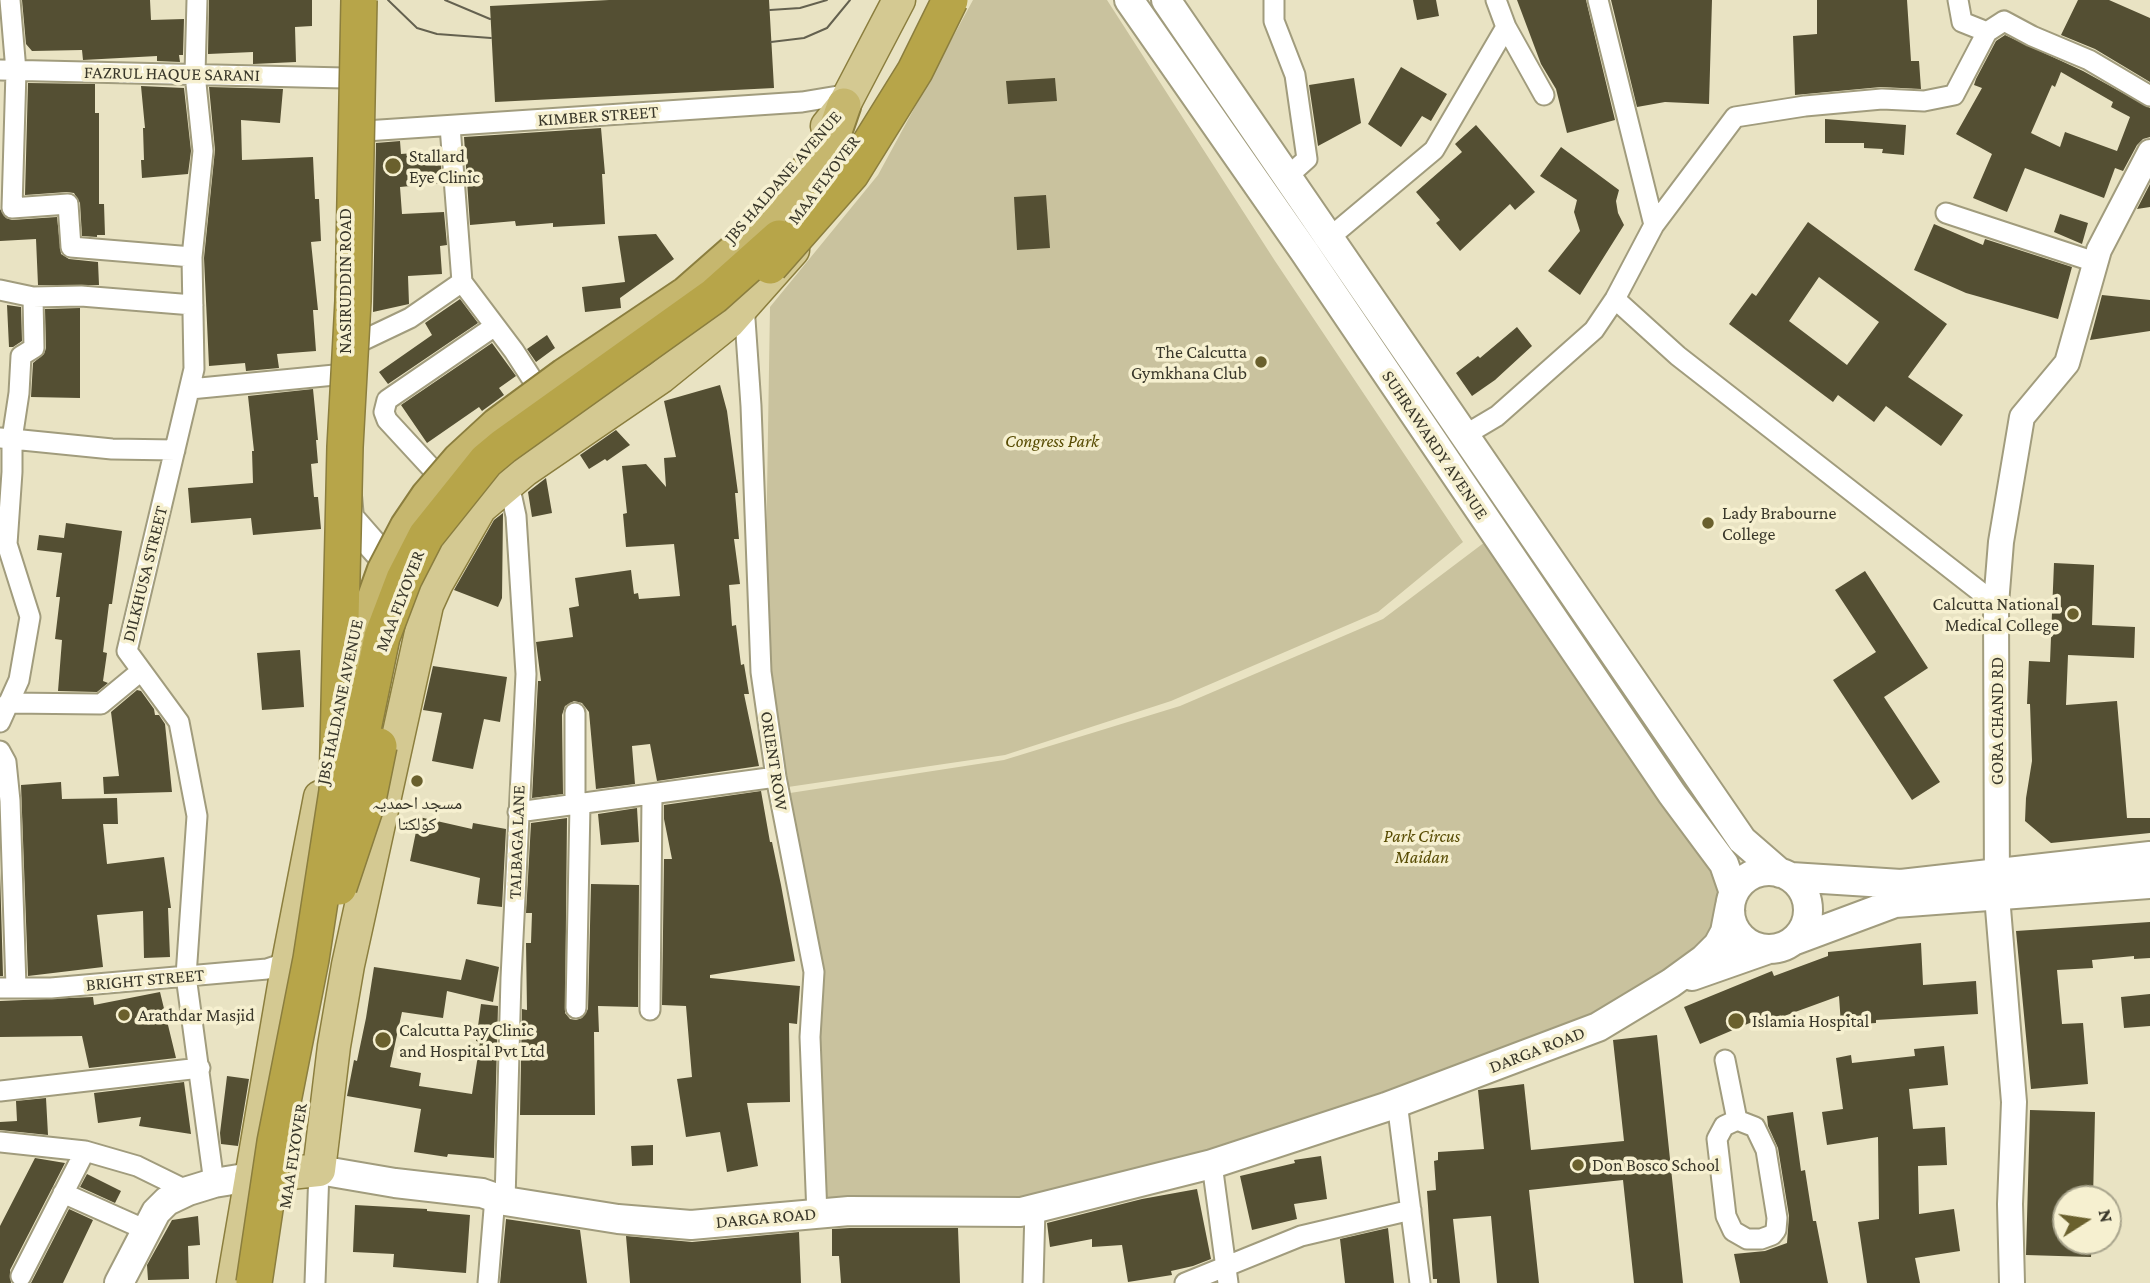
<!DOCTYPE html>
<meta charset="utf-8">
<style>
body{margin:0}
#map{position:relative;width:2150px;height:1283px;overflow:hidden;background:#e9e3c3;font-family:"Crimson Pro",serif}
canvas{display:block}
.north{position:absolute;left:2052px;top:1185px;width:70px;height:70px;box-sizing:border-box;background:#f6f0d0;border:2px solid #aaa68e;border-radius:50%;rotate:78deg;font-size:19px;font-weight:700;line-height:28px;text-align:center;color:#39372a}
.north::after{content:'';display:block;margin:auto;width:24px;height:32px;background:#6a602d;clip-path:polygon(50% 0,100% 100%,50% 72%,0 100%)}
</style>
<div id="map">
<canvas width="2150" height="1283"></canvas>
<div class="north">N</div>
</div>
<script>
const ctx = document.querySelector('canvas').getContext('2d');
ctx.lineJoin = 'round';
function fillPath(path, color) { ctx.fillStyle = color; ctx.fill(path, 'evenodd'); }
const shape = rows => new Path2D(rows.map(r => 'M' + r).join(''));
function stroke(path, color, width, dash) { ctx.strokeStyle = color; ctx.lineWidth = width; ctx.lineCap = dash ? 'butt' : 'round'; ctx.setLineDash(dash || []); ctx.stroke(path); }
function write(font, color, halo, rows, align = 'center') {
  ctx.font = font + ' "Crimson Pro","Noto Naskh Arabic",serif'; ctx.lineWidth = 7; ctx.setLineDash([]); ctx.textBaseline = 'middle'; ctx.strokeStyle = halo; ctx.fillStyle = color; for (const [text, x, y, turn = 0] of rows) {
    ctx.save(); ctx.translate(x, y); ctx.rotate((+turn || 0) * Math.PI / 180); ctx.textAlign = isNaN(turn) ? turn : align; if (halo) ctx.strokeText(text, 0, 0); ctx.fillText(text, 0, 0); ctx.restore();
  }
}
const green = shape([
 [973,0,1107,0,1275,261,1463,542,1378,612,1171,701,1005,755,788,787,773,701,766,555,770,307,878,175],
 [1485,542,1663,797,1747,911,1587,1024,1202,1167,1020,1202,825,1201,818,1043,825,972,790,793,1004,760,1180,706,1383,619]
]);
const building = shape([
 [22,0,150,0,151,20,184,19,183,55,179,55,180,62,157,61,157,56,83,60,82,50,32,51,26,44],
 [209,0,312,0,312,26,295,27,296,62,253,64,253,52,208,54],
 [609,0,769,0,774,88,495,102,490,6],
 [1413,0,1436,0,1439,16,1417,20],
 [1517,0,1586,0,1615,120,1567,133,1556,89,1541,64],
 [1611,0,1712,0,1709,104,1665,102,1637,107],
 [1817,0,1907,0,1911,61,1919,61,1921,89,1881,87,1795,95,1793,36,1817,34],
 [2078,0,2109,0,2150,18,2150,82,2095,49,2061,35],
 [2005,35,2083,71,2150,108,2150,137,2143,139,2137,145,2123,171,2115,168,2104,198,2025,168,2007,212,1973,198,1992,154,1956,134,1982,88,1974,85,1976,79,1996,41],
 [2061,72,2113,102,2111,107,2130,117,2117,151,2065,132,2060,147,2031,133,2052,85,2055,87],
 [1401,67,1447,94,1431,121,1422,116,1401,147,1368,124],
 [1055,78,1057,101,1008,104,1006,81],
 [1354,78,1361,123,1318,146,1309,85],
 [28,83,95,84,95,113,99,113,99,204,104,204,105,235,97,235,97,237,82,236,80,203,74,193,67,192,25,195],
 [141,86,184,88,191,151,188,174,142,178,141,160,144,160,143,128,145,128],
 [209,87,283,89,280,123,241,120,242,160,313,157,315,199,319,199,321,241,311,242,318,310,313,310,316,351,277,354,279,368,246,371,245,363,209,366,204,258,215,150],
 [1825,119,1906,125,1904,155,1882,153,1883,149,1864,148,1864,143,1825,143],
 [1476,125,1535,192,1515,210,1510,204,1460,251,1436,223,1440,220,1416,192,1462,152,1455,144],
 [601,128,605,174,602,174,605,224,553,227,553,223,516,226,515,221,470,225,464,137],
 [400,141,401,154,440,151,442,183,400,187,402,214,444,212,447,245,440,246,442,274,408,276,409,304,373,312,376,143],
 [1561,147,1619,190,1616,201,1618,213,1624,225,1580,295,1548,271,1580,231,1574,212,1577,200,1540,176],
 [2150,184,2150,207,2137,209],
 [1046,195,1050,248,1017,250,1014,197],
 [0,209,6,218,12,220,57,217,61,254,69,259,98,262,99,285,38,285,36,239,0,241],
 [2060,214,2088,223,2082,244,2054,232],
 [1808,222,1947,324,1908,377,1963,415,1941,446,1886,406,1874,422,1838,395,1833,402,1729,324,1752,293,1756,296],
 [1819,277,1879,322,1847,365,1789,321],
 [1934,224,1983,245,1985,239,2072,267,2058,319,1966,293,1914,270],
 [656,234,674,259,620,298,621,308,585,312,582,287,625,282,618,236],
 [2102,295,2150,300,2150,331,2090,340],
 [460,299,478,323,388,384,379,372,432,335,425,323],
 [7,305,21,307,22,341,13,347,9,347],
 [80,308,80,398,31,397,33,363,44,354,46,348,45,309],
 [1517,327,1532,346,1495,380,1472,396,1456,373,1478,356,1480,358],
 [547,335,555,348,536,362,527,349],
 [492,343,516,376,499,388,504,395,482,411,479,407,427,443,401,405],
 [720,385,727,411,738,493,735,493,739,539,734,539,740,584,729,585,732,626,736,625,741,665,744,664,749,694,744,694,759,766,657,781,650,744,632,746,635,784,596,789,589,712,582,703,574,701,565,706,562,715,563,794,532,798,538,681,541,681,536,642,573,637,569,608,579,606,575,578,631,570,634,594,638,593,639,599,680,596,674,544,626,547,623,514,627,513,622,466,646,464,666,487,664,458,676,457,664,401],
 [313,389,318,440,316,440,318,463,311,464,314,497,318,497,321,529,253,535,251,518,191,523,188,488,253,483,252,451,254,451,248,396],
 [616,430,630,445,607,461,605,459,589,469,580,455],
 [546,478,552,513,532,517,528,492],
 [503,513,502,598,498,607,454,590,494,520],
 [66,523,122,531,112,604,109,604,103,652,107,653,103,681,108,683,97,692,58,691,62,640,55,639,60,597,56,597,62,553,37,550,39,535,64,538],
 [2054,563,2094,565,2092,625,2135,627,2134,658,2068,655,2066,705,2117,701,2127,818,2150,818,2150,833,2051,843,2025,821,2026,798,2032,761,2030,704,2027,704,2029,661,2050,662],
 [1865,571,1928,668,1884,697,1940,782,1912,800,1833,680,1876,652,1835,590],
 [300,650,304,707,262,710,257,653],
 [433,666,507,677,500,722,484,719,473,769,432,761,442,713,423,710],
 [137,690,141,691,154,709,155,715,159,715,165,724,172,792,104,794,103,777,119,776,111,712],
 [61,782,62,799,117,798,118,824,103,824,107,864,164,857,171,908,168,908,170,957,144,958,143,911,97,915,103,967,28,976,21,785],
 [761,791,770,842,772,842,781,885,795,961,710,975,710,978,800,986,797,1024,789,1023,790,1102,747,1103,758,1166,727,1172,720,1132,686,1137,677,1079,692,1077,686,1006,662,1005,664,859,672,859,664,819,664,805],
 [637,808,639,842,601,845,598,814],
 [419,817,472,829,473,823,506,829,502,907,477,904,480,878,410,861],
 [567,818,565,1013,570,1019,576,1020,582,1018,588,1009,591,884,639,885,638,1007,598,1006,599,1032,594,1032,595,1115,520,1115,522,1009,527,1010,526,943,531,943,532,913,526,913,531,823],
 [0,871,3,976,0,976],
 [2150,922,2150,958,2134,959,2134,956,2092,960,2093,968,2057,970,2062,1024,2083,1023,2088,1084,2031,1089,2016,931],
 [1921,943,1923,985,1976,981,1978,1014,1876,1020,1876,1023,1841,1025,1839,996,1754,1027,1752,1022,1700,1044,1684,1007,1772,971,1774,976,1828,956,1828,952],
 [466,959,499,967,493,1002,447,991,443,1018,402,1012,390,1067,421,1073,419,1086,472,1094,480,1042,476,1041,481,1004,498,1006,494,1158,448,1154,447,1157,414,1152,421,1109,347,1096,354,1060,357,1061,366,1018,374,967,461,980],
 [160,992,176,1058,89,1068,82,1036,0,1037,0,1001,93,997,94,1005],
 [2150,994,2150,1026,2124,1028,2121,997],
 [1657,1035,1683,1283,1634,1283,1623,1180,1529,1190,1539,1283,1497,1283,1491,1216,1453,1219,1460,1283,1437,1283,1437,1279,1433,1279,1427,1191,1436,1190,1434,1161,1438,1160,1438,1152,1484,1149,1478,1090,1524,1084,1531,1150,1624,1141,1613,1040],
 [1944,1046,1948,1085,1909,1089,1913,1129,1945,1127,1947,1165,1918,1166,1919,1214,1954,1209,1960,1251,1915,1258,1920,1283,1867,1283,1858,1222,1879,1219,1878,1137,1827,1145,1822,1112,1843,1109,1836,1058,1851,1055,1852,1063,1915,1056,1914,1049],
 [227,1076,249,1079,238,1146,221,1144,220,1133],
 [184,1082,191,1134,139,1126,141,1117,98,1123,94,1093],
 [46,1098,48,1135,0,1130,0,1122,17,1121,16,1101],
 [2030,1110,2095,1112,2093,1199,2066,1199,2066,1241,2092,1241,2091,1257,2026,1255],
 [1793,1112,1801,1171,1805,1170,1813,1221,1816,1221,1828,1283,1740,1283,1734,1254,1765,1251,1787,1243,1789,1216,1778,1148,1768,1126,1767,1116],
 [653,1145,653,1165,632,1166,631,1146],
 [1321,1156,1327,1199,1294,1204,1297,1219,1252,1230,1240,1176,1295,1163,1294,1160],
 [35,1158,65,1163,10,1270,11,1283,0,1283,0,1226],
 [87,1174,121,1191,115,1203,80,1187],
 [1197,1189,1211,1259,1193,1266,1171,1271,1172,1275,1128,1282,1122,1245,1092,1247,1092,1239,1050,1247,1047,1223,1142,1199],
 [355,1205,427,1209,427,1211,470,1215,466,1273,393,1267,394,1254,353,1252],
 [69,1209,93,1220,63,1283,31,1283],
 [198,1216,200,1245,188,1246,189,1279,148,1280,147,1265,172,1220],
 [506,1219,580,1230,587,1283,500,1283],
 [850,1228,958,1228,960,1283,841,1283,839,1256,832,1256,832,1229],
 [1388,1228,1394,1283,1345,1283,1340,1239],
 [799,1232,801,1283,630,1283,626,1236,692,1242]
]);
const minor = shape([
 [10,0,16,71,12,208,68,204,71,247,192,257],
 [197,0,195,74,203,151,192,257,194,369,127,651,179,722,197,816,186,976,214,1183],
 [1274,0,1274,21,1295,75,1307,159,1288,176],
 [1496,0,1506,27,1544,95],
 [1958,0,1962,22,1987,32],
 [0,70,345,78],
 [450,126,462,282],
 [350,132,802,102,850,94],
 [1946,213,2095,262],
 [1654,225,1735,117,1805,106,1882,99,1924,101,1954,95,1987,32,2004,21,2032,36,2089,60,2150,96],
 [1329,238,1434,150,1506,27],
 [0,290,33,297,81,296,193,305],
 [33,297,34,348,21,356,19,393,12,439,112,449,175,450],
 [1615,299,1678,356,1996,604],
 [744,305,751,406,761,672,776,777,814,972,810,1037,817,1215],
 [347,348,410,318,462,282,514,351,534,382],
 [190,389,345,374],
 [1465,435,1497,416,1594,330,1615,299,1654,225,1598,0],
 [435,472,387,420,384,412,387,400,495,326],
 [8,703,101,704,141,671],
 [575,713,575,805],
 [0,722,19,680,30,617,7,544,12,472,12,439,0,438],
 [0,751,6,762,10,801,16,987],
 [518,812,776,777],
 [0,988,51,988,267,969,288,962],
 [576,1008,580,805],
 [650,1010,652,795],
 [1725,1060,1737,1120,1755,1127,1766,1150,1777,1218,1776,1230,1772,1235,1761,1239,1747,1239,1733,1231,1726,1216,1717,1139,1724,1126,1737,1120],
 [0,1091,200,1068],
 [1397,1102,1420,1283],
 [0,1142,85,1151,137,1166,188,1191],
 [1212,1164,1228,1283],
 [63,1193,146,1230],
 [505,1201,511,978,526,674,516,516,509,484],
 [21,1276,85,1151],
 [315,1283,319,1170],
 [488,1283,495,1197],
 [1033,1283,1035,1209],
 [1185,1283,1301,1236,1411,1210]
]);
const tertiary = shape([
 [2012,1283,2010,1204,2014,1102,1997,896,1996,604,2001,542,2022,417,2067,363,2099,250,2150,152]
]);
const secondary = shape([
 [1129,0,1304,251,1672,794,1724,864,1734,893],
 [1166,0,1742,840,1780,873],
 [347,496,349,518,370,542,378,551,408,567],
 '1730 910a39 39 0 1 1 78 0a39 39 0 1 1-78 0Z',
 [1791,877,1901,884,2150,856],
 [1793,941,1895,903,2150,884],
 [1692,976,1769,949],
 [319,1170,395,1183,482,1193,505,1201,618,1219,691,1225,849,1211,1021,1212,1212,1164,1386,1107,1598,1027,1671,983,1704,959,1718,945,1725,932,1730,906],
 [119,1283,156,1212,167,1201,188,1191,214,1183,251,1177]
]);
const primary = shape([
 [827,126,844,105,899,0],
 [251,1177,319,1170,334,1046,348,965,427,605,437,583,480,508,525,470,661,377,729,322,793,250],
 [233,1283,288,962,320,797]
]);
const trunk = shape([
 [769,221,833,137,844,105]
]);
const tram = shape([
 [388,0,417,28,437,34,491,38],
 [445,0,490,19],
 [770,10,800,8,827,0],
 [771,42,804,38,827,28,850,0]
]);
const trunkBridge = shape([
 [348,706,365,624,384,571,407,527,428,496,459,460,497,425,565,375,687,293,769,221]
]);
const motorwayBridge = shape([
 [770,266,851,174,915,71,950,0],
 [354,773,382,637,404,579,426,536,486,461,504,446,714,296,779,238],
 [339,887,368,800,379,746],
 [254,1283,275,1142,311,959,337,791,345,447,353,301,359,0]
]);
const markers = [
 [393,166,9,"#6a602d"],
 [1261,362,7,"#6a602d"],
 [1708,523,7,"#6a602d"],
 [2073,614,7,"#6a602d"],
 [417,781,7,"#6a602d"],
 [124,1015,7,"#6a602d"],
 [1736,1021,9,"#6a602d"],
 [383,1040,9,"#6a602d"],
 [1578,1165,7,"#6a602d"]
];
const streetNames = [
 ["FAZRUL HAQUE SARANI",172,74,1],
 ["KIMBER STREET",598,116,-4],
 ["JBS HALDANE AVENUE",783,177,-49],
 ["MAA FLYOVER",824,180,-53],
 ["NASIRUDDIN ROAD",345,281,-90],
 ["SUHRAWARDY AVENUE",1435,445,56],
 ["DILKHUSA STREET",145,574,-76],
 ["MAA FLYOVER",400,601,-69],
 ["JBS HALDANE AVENUE",340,702,-78],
 ["GORA CHAND RD",1997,721,-90],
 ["ORIENT ROW",774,761,81],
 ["TALBAGA LANE",517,842,-88],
 ["BRIGHT STREET",145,980,-5],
 ["DARGA ROAD",1537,1050,-21],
 ["MAA FLYOVER",293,1156,-81],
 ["DARGA ROAD",766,1218,-5]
];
const poiNames = [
 ["Stallard",409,156],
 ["Eye Clinic",409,177],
 ["The Calcutta",1247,352,"right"],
 ["Gymkhana Club",1247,373,"right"],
 ["Lady Brabourne",1722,513],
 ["College",1722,534],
 ["Calcutta National",2059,604,"right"],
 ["Medical College",2059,625,"right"],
 ["مسجد احمدیہ",417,803,"center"],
 ["کولکتا",417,824,"center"],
 ["Arathdar Masjid",138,1015],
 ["Islamia Hospital",1752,1021],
 ["Calcutta Pay Clinic",399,1030],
 ["and Hospital Pvt Ltd",399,1051],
 ["Don Bosco School",1592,1165]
];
const parkNames = [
 ["Congress Park",1052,441],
 ["Park Circus",1422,836],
 ["Maidan",1422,857]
];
fillPath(green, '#c9c29e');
fillPath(building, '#544f33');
stroke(minor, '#a19c7d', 23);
stroke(tertiary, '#a19c7d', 28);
stroke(secondary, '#a19c7d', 32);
stroke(primary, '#8b7e3e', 35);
stroke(trunk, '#8b7e3e', 37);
stroke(minor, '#fff', 19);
stroke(tertiary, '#fff', 24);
stroke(secondary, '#fff', 28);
stroke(primary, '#d4c992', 32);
stroke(trunk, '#c6b76e', 33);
stroke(tram, '#64614f', 2);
stroke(trunkBridge, '#8b7e3e', 37, []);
stroke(motorwayBridge, '#8b7e3e', 38, []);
stroke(trunkBridge, '#c6b76e', 33);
stroke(motorwayBridge, '#b7a549', 35);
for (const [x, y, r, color] of markers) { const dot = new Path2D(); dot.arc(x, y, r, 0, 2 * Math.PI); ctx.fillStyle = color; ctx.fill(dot); stroke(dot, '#f6f0d0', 2.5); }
write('18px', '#39372a', '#f6f0d0', streetNames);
write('18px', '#39372a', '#f6f0d0', poiNames, 'left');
write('italic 18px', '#574b02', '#f6f0d0', parkNames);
</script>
